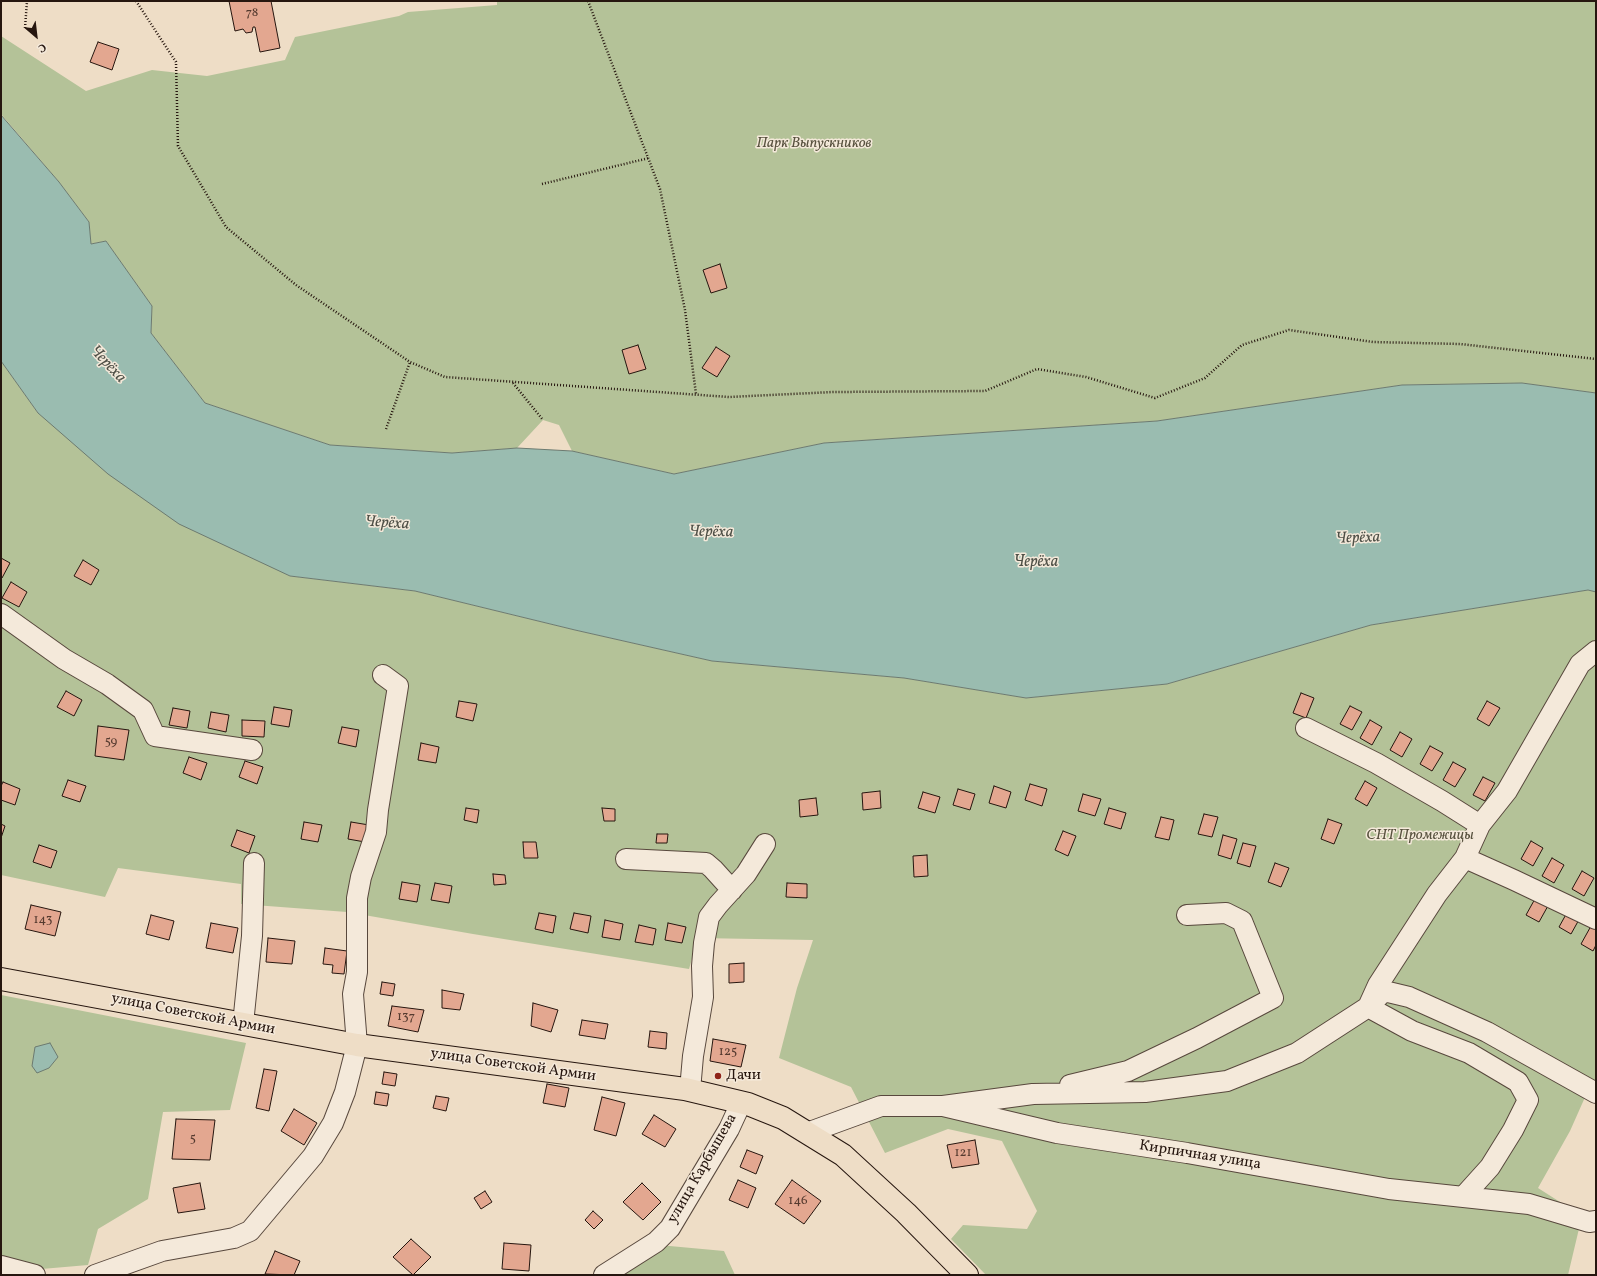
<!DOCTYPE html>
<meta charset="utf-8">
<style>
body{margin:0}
#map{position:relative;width:1597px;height:1276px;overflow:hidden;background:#eeddc6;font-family:Vollkorn,serif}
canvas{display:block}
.frame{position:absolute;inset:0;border:2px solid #26160f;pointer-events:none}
.north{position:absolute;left:16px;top:16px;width:40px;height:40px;-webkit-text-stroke:3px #f4e9da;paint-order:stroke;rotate:152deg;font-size:11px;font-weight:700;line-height:16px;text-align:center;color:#26160f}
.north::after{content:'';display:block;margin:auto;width:14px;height:18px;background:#26160f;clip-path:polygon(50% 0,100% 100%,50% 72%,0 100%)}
</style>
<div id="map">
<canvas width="1597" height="1276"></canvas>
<div class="frame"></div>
<div class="north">С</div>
</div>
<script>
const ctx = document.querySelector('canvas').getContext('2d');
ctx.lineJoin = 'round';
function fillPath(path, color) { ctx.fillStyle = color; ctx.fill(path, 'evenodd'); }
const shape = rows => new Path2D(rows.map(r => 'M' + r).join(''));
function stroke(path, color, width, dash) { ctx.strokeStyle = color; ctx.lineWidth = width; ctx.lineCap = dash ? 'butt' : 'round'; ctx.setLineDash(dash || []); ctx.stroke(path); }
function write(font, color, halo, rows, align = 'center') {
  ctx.font = font + ' Vollkorn,serif'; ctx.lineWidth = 3; ctx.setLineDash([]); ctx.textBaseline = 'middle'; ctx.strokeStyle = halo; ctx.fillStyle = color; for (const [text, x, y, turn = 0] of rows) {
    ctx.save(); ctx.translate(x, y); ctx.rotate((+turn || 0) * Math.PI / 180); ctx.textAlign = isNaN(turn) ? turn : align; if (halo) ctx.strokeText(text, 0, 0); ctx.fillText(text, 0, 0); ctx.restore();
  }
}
const green = shape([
 [497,1,1596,1,1596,393,1522,383,1402,385,1157,421,824,443,674,474,572,451,559,425,543,420,517,448,452,453,330,445,205,403,151,333,152,306,106,241,90,244,89,222,59,182,1,114,1,36,86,91,152,70,207,76,285,60,295,37,399,16,408,12,497,5],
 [1,361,38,413,290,576,415,591,575,630,712,661,904,678,1026,698,1167,684,1371,625,1588,590,1596,592,1596,1099,1586,1095,1570,1131,1538,1188,1582,1216,1568,1275,986,1275,951,1239,963,1225,1027,1229,1037,1211,1002,1141,948,1129,885,1153,851,1087,779,1058,797,988,813,940,698,938,689,969,473,934,347,912,241,904,241,884,118,868,105,897,1,875],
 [1,995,246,1043,230,1110,163,1112,148,1199,98,1229,88,1265,30,1270,1,1262],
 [648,1244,724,1251,735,1275,599,1275]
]);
const water = shape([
 [1,115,59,182,89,222,91,244,106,241,152,306,151,333,205,403,330,445,452,453,517,448,572,451,674,474,824,443,1157,421,1402,385,1522,383,1596,393,1596,592,1588,590,1371,625,1167,684,1026,698,904,678,712,661,575,630,415,591,290,576,179,524,108,474,38,413,1,361,1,115],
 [50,1043,58,1057,49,1068,37,1073,32,1066,35,1047,50,1043]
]);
const building = shape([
 [229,1,271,1,280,48,260,52,255,27,253,27,252,32,246,33,243,29,235,31,229,1],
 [98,42,119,49,112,70,90,62,98,42],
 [720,264,727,288,711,293,703,270,720,264],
 [638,345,646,369,629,374,622,350,638,345],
 [716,347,730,356,717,377,702,368,716,347],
 [1,558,10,563,2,578,1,578,1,558],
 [83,560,99,570,91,585,74,576,83,560],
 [11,582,27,592,19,607,2,598,11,582],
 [66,691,82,700,74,716,57,707,66,691],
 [1301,693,1314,698,1306,718,1293,713,1301,693],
 [459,701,477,704,473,721,456,717,459,701],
 [1487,701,1500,708,1489,726,1477,719,1487,701],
 [1350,706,1362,712,1352,730,1340,724,1350,706],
 [274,707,292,710,289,727,271,724,274,707],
 [173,708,190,711,187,728,169,725,173,708],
 [211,712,229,715,226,732,208,728,211,712],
 [242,720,265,721,264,737,242,736,242,720],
 [1370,720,1382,727,1372,745,1360,738,1370,720],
 [98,726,129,730,124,760,95,756,98,726],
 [342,727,359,730,356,747,338,743,342,727],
 [1400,732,1412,739,1402,757,1390,750,1400,732],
 [421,743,439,747,436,763,418,760,421,743],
 [1430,746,1443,753,1432,771,1420,764,1430,746],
 [189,757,207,763,201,780,183,773,189,757],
 [245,761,263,767,257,784,239,777,245,761],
 [1453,762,1466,769,1455,787,1443,780,1453,762],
 [1483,777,1495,783,1485,801,1473,795,1483,777],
 [68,780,86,786,80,802,62,796,68,780],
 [1365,781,1377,788,1367,806,1355,799,1365,781],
 [3,782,20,789,15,805,1,800,1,786,3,782],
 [1030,784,1047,789,1042,806,1025,800,1030,784],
 [994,786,1011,792,1006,808,989,803,994,786],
 [958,789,975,794,970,810,953,805,958,789],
 [880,791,881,808,863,810,862,793,880,791],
 [923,792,940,797,935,813,918,808,923,792],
 [1083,794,1101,799,1095,816,1078,811,1083,794],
 [816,798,818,815,800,817,799,800,816,798],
 [466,808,479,810,477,823,464,820,466,808],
 [602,808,615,809,615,821,604,821,602,808],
 [1109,808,1126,813,1121,829,1104,824,1109,808],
 [1204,814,1218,817,1212,837,1198,834,1204,814],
 [1161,817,1174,820,1169,840,1155,837,1161,817],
 [1328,819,1342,824,1334,844,1321,839,1328,819],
 [304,822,322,825,318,842,301,839,304,822],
 [351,822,369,825,365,842,348,839,351,822],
 [1,824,5,826,1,838,1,824],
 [237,830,255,836,249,853,231,846,237,830],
 [1063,831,1076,836,1068,856,1055,850,1063,831],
 [657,834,668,834,667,843,656,843,657,834],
 [1223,835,1237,839,1231,859,1218,855,1223,835],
 [1531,841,1543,848,1533,866,1521,859,1531,841],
 [523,842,536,842,538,858,524,858,523,842],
 [1243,843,1256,846,1250,867,1237,863,1243,843],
 [39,845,57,851,51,868,33,862,39,845],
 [927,855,928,876,914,877,913,856,927,855],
 [1552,858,1564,865,1554,883,1542,876,1552,858],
 [1275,863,1289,868,1281,887,1268,882,1275,863],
 [1582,871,1594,878,1584,896,1572,889,1582,871],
 [493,874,505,875,506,884,494,885,493,874],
 [402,882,420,885,417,902,399,899,402,882],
 [435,883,452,886,449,903,431,900,435,883],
 [787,883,807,884,807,898,786,897,787,883],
 [1536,897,1549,904,1539,922,1526,915,1536,897],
 [31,905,61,912,55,936,25,929,31,905],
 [1569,909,1581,916,1571,934,1559,927,1569,909],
 [539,913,556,916,553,933,535,929,539,913],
 [574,913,591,916,588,933,570,929,574,913],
 [151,915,174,921,169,940,146,934,151,915],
 [605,920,623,924,620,940,602,937,605,920],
 [211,923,238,928,233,953,206,948,211,923],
 [668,923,686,927,682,943,665,940,668,923],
 [639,925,656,929,653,945,635,942,639,925],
 [1591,926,1596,929,1596,945,1593,951,1581,944,1591,926],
 [268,938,295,941,292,964,266,962,268,938],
 [325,948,347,951,344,974,332,973,333,965,323,964,325,948],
 [744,963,744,982,729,983,729,964,744,963],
 [382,982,395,984,393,996,380,994,382,982],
 [442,990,464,994,460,1010,442,1008,442,990],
 [533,1003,558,1010,551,1032,531,1026,533,1003],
 [392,1006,424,1010,418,1032,388,1026,392,1006],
 [582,1020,608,1024,605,1039,579,1035,582,1020],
 [650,1031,667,1033,666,1049,648,1047,650,1031],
 [713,1039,746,1045,741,1067,710,1061,713,1039],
 [264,1069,277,1071,269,1111,256,1108,264,1069],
 [384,1072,397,1074,395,1086,382,1084,384,1072],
 [547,1084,569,1088,565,1107,543,1103,547,1084],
 [376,1092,389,1094,387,1106,374,1104,376,1092],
 [436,1096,449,1098,446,1111,433,1108,436,1096],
 [602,1097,625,1103,616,1136,594,1130,602,1097],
 [294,1109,317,1123,304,1145,281,1131,294,1109],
 [654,1115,676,1129,665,1147,642,1134,654,1115],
 [176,1119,215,1120,210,1160,172,1159,176,1119],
 [975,1140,979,1164,952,1168,947,1145,975,1140],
 [747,1150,763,1156,756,1174,740,1167,747,1150],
 [738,1180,756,1188,748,1208,729,1200,738,1180],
 [792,1180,821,1201,804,1224,775,1204,792,1180],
 [200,1183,205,1209,178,1213,173,1188,200,1183],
 [642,1183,661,1202,643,1220,623,1202,642,1183],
 [485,1191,492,1202,481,1209,474,1198,485,1191],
 [593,1211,603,1220,594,1229,585,1220,593,1211],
 [411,1239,431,1257,413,1275,393,1257,411,1239],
 [504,1243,531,1245,529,1271,502,1269,504,1243],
 [275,1251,300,1261,294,1275,265,1274,275,1251]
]);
const path = shape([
 [136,1,176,62,178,146,226,227,296,285,410,362,445,377,729,397,833,392,985,391,1037,369,1086,377,1155,398,1205,378,1242,345,1289,330,1373,342,1460,344,1596,359],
 [588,1,660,189,685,310,696,394],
 [25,28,27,1],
 [542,184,649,158],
 [513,383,543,420],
 [386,429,410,362]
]);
const minor = shape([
 [1,614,64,659,107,684,143,710,155,736,252,750],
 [1306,728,1376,763,1442,801,1480,825],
 [1465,858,1514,880,1596,919],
 [626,859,706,863,713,869,732,890],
 [243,1024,252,936,254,863],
 [1070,1085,1128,1071,1197,1038,1273,998,1242,921,1226,913,1187,915],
 [690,1090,693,1056,703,997,702,966,704,943,709,917,718,905,746,874,765,844],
 [943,1106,1033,1094,1145,1092,1227,1081,1297,1053,1368,1007,1378,985,1437,894,1465,858,1480,825,1507,791,1580,664,1596,651],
 [807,1133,881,1106,943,1106,1057,1133,1187,1153,1389,1189,1529,1204,1589,1222,1596,1221],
 [1463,1197,1490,1167,1513,1130,1528,1100,1518,1082,1469,1053,1412,1031,1368,1007,1384,991,1409,997,1487,1032,1596,1093],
 [1,1266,35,1275],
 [95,1275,162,1251,234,1238,250,1231,313,1156,333,1123,345,1092,357,1045,353,994,357,972,357,898,361,877,376,832,378,810,398,686,383,675],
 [604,1275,656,1242,670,1228,729,1129,741,1103]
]);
const major = shape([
 [1,979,357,1045,685,1089,748,1104,783,1118,843,1155,906,1213,967,1275]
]);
const markers = [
 [718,1076,4,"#8f2418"]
];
const numberNames = [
 ["78",252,14],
 ["59",111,743],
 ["143",43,921],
 ["137",406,1018],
 ["125",728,1053],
 ["5",193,1140],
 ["121",963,1154],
 ["146",798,1202]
];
const parkNames = [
 ["Парк Выпускников",814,144],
 ["СНТ Промежицы",1420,836]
];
const streetNames = [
 ["улица Советской Армии",193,1015,11],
 ["улица Советской Армии",513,1066,8],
 ["Кирпичная улица",1200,1156,9],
 ["улица Карбышева",703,1169,-60]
];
const poiNames = [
 ["Дачи",726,1076]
];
const waterNames = [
 ["Черёха",107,365,47],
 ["Черёха",387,524,4],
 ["Черёха",711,533,1],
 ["Черёха",1358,539,-2],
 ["Черёха",1036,563]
];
fillPath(green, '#b4c298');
fillPath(water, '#9abcb0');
stroke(water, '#6c7a70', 1);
fillPath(building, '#e3a790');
stroke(building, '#26160f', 1);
stroke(minor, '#58483d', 22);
stroke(major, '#26160f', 24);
stroke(path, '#26160f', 2.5, [1, 2]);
stroke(minor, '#f4e9da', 20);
stroke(major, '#eeddc6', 22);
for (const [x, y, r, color] of markers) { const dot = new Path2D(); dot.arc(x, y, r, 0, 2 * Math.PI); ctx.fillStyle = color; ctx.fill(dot); stroke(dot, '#f4e9da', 1.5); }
write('13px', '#553a2f', null, numberNames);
write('italic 15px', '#58523f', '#f4e9da', parkNames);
write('15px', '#26160f', '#f4e9da', streetNames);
write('15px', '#26160f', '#f4e9da', poiNames, 'left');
write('italic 16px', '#4f5047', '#f4e9da', waterNames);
</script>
